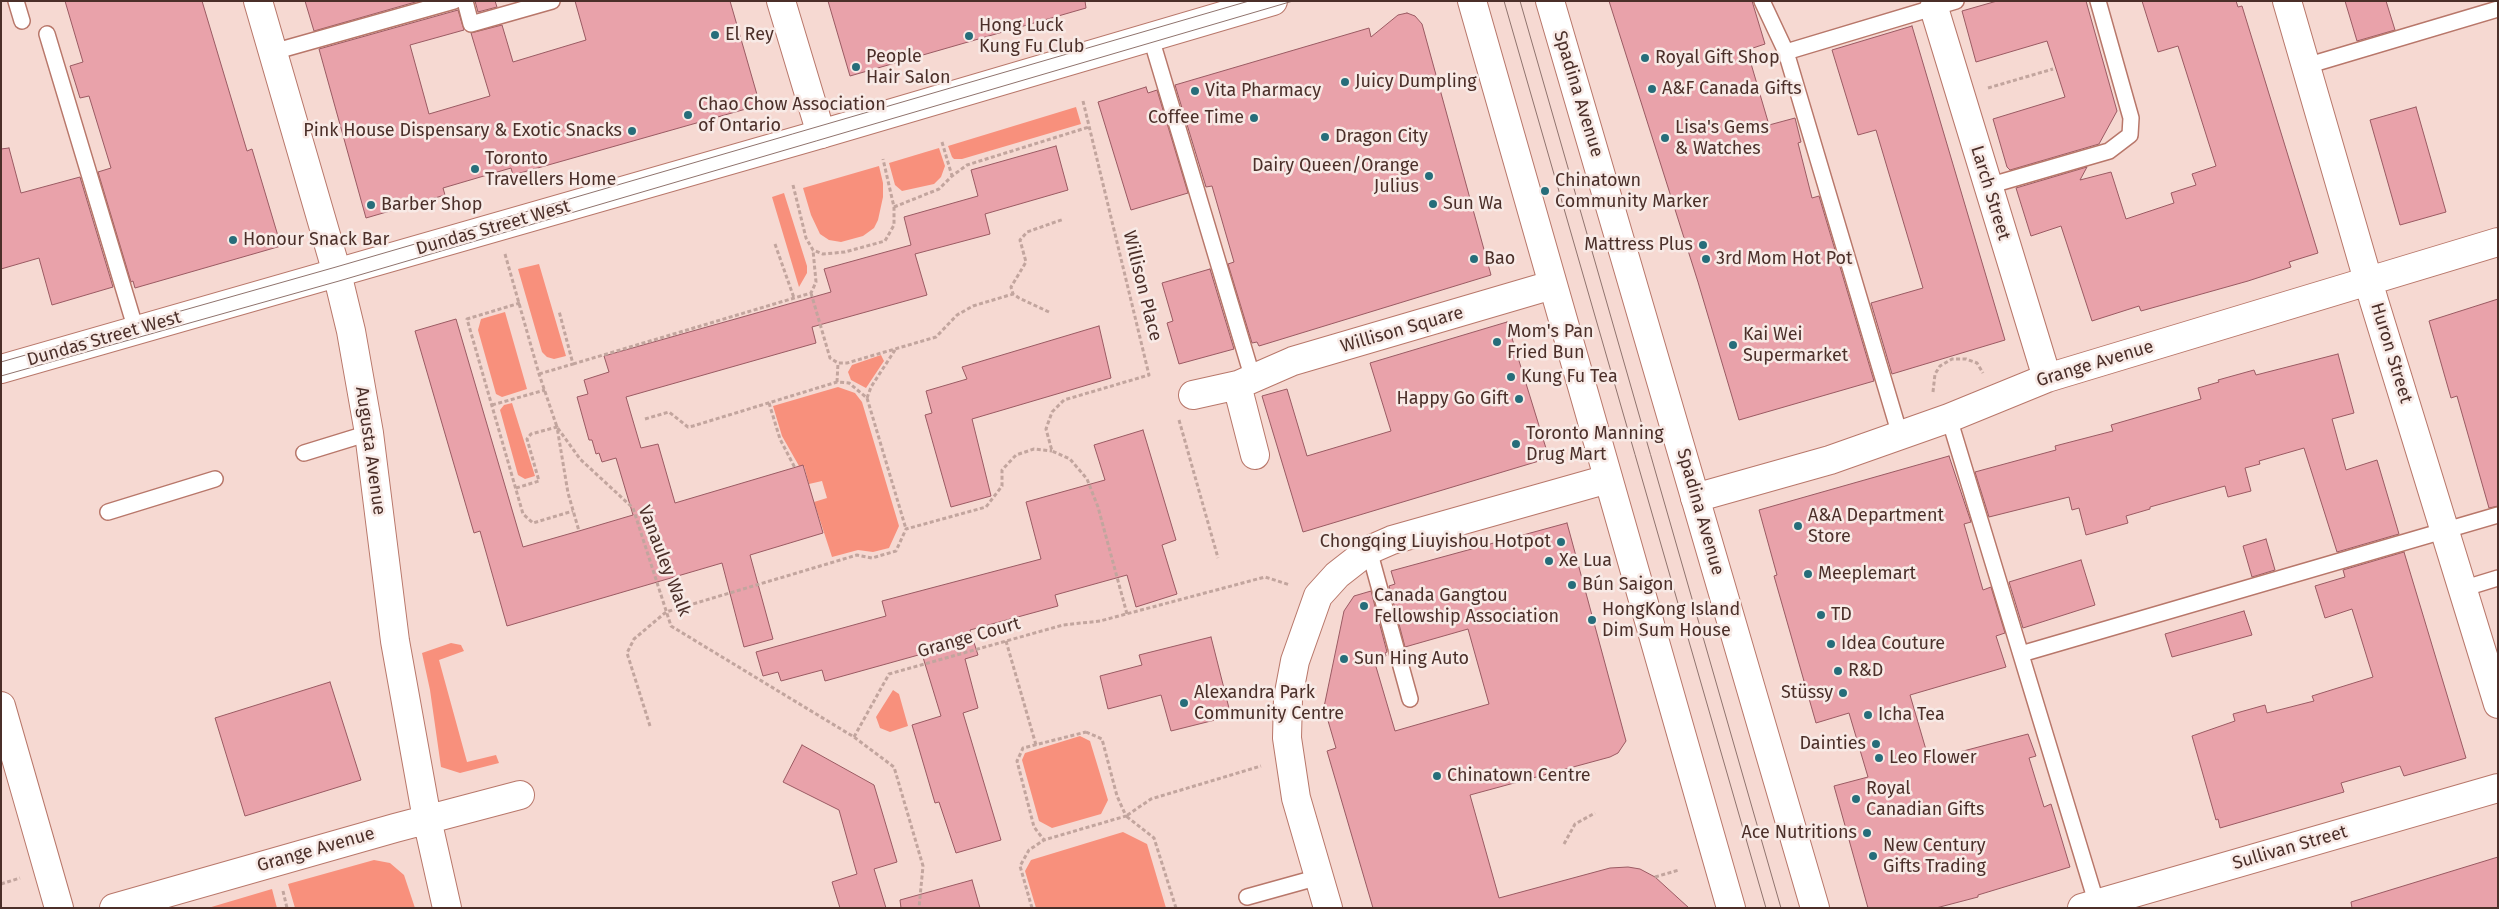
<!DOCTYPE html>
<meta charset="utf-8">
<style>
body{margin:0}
#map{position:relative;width:2499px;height:909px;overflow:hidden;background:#f6d9d2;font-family:"Fira Sans",sans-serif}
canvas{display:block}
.frame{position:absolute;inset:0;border:2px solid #4b2f29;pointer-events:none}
</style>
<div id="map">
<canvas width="2499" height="909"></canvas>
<div class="frame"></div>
</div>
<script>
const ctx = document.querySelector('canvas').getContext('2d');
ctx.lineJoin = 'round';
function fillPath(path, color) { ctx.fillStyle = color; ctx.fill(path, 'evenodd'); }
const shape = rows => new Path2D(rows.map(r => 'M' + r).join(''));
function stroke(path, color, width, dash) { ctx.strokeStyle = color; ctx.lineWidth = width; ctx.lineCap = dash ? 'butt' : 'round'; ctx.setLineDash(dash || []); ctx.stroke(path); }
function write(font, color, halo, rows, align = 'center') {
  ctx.font = font + ' "Fira Sans",sans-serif'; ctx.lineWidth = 5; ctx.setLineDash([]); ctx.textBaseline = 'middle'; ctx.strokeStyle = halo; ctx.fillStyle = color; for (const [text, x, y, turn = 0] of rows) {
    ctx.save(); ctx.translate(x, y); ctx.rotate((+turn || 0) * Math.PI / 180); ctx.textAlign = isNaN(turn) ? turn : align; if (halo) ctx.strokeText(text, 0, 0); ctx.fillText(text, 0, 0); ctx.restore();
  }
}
const green = shape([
 [1076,107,1081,124,962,159,954,159,952,157,948,146],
 [939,148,945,166,941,177,934,184,902,191,895,185,889,163],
 [879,166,883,183,883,197,878,220,874,228,863,236,841,242,829,240,820,234,811,215,803,188],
 [784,193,807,266,807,273,799,287,772,197],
 [539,264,566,356,554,359,547,357,542,352,518,269],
 [505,312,527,389,502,397,496,394,478,330,481,319],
 [881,355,884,361,866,388,851,380,848,372,852,365],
 [838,387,855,393,862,402,899,526,889,548,873,552,858,550,832,557,814,502,827,498,822,481,809,484,804,466,799,466,782,436,773,406],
 [512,403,535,476,525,479,518,475,500,410,504,405],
 [451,643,461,645,464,651,439,660,467,762,496,755,499,763,460,773,441,767,430,690,422,653],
 [893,690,899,694,908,726,890,732,880,728,876,717],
 [1080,736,1090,741,1108,800,1101,814,1052,828,1039,821,1022,760,1025,753],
 [1123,832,1147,844,1166,908,1036,908,1025,871,1031,860],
 [374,860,390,863,404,875,415,908,295,908,288,884],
 [272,889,277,908,208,908]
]);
const building = shape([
 [65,1,202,1,247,151,252,149,281,246,135,288,133,281,131,282,98,172,111,168,89,96,80,98,70,66,83,62,65,1],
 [305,1,419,1,314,31,305,1],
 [475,1,495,1,497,7,478,12,475,1],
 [575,1,730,1,760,105,513,175,511,168,443,188,445,195,366,218,319,49,458,10,464,30,410,45,429,114,490,96,471,33,502,25,513,62,586,40,575,1],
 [828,1,1085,1,1086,8,850,76,828,1],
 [1609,1,1752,1,1765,44,1747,50,1769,125,1795,118,1801,142,1798,143,1812,198,1819,196,1874,381,1739,420,1698,282,1609,1],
 [1997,1,2086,1,2117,111,2099,144,2010,170,2007,167,1993,119,2065,97,2047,41,1976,62,1962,11,1997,1],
 [2142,1,2236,1,2238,7,2242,6,2318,253,2289,262,2291,267,2248,281,2141,311,2139,306,2092,321,2061,226,2031,236,2016,188,2087,167,2080,180,2111,172,2126,219,2174,203,2171,193,2196,185,2192,174,2216,166,2178,46,2158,52,2142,1],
 [2345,1,2386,1,2395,30,2357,41,2345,1],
 [1407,13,1415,16,1422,24,1491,275,1259,346,1257,342,1252,343,1228,264,1234,262,1225,231,1212,186,1206,187,1175,85,1369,28,1371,37,1398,15,1407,13],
 [1912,26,2005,340,1892,374,1871,303,1923,288,1876,130,1858,135,1832,50,1912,26],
 [1146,87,1148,93,1157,90,1188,193,1131,210,1098,102,1146,87],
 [2416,107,2446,212,2400,225,2370,120,2416,107],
 [1056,146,1068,190,985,214,990,234,915,254,927,295,812,327,816,343,626,397,641,448,658,444,675,503,803,465,823,533,750,555,773,639,744,647,722,563,507,626,480,531,474,533,415,331,456,319,523,547,579,531,633,515,616,458,602,462,599,453,596,454,592,440,589,440,577,397,588,394,584,380,609,372,604,356,831,292,824,269,911,245,904,217,978,196,971,170,1056,146],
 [9,148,21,193,80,177,113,287,52,305,39,258,1,269,1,149,9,148],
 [1210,269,1234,349,1179,364,1167,323,1173,321,1162,283,1210,269],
 [2498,299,2498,506,2489,508,2457,396,2451,398,2429,321,2498,299],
 [1507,322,1549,458,1303,532,1262,396,1287,389,1307,456,1391,431,1370,363,1507,322],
 [1099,326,1111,378,972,419,991,496,951,507,925,415,932,413,926,391,967,379,962,367,1099,326],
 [2338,354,2354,413,2332,419,2346,470,2377,460,2399,534,2337,552,2304,448,2259,461,2260,464,2245,468,2251,491,2228,497,2225,486,2150,507,2150,509,2126,516,2128,523,2086,535,2079,508,2072,510,2069,497,1989,517,1975,472,2056,450,2055,446,2113,431,2111,425,2201,399,2198,388,2219,382,2218,380,2254,370,2256,375,2338,354],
 [1143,430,1176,540,1162,545,1177,594,1136,607,1127,575,1055,595,1058,606,970,630,978,655,965,659,978,708,963,713,1001,840,956,853,939,802,935,803,912,725,941,716,922,654,825,681,822,670,781,681,778,672,763,676,756,652,886,616,882,601,1041,559,1026,502,1105,480,1094,445,1143,430],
 [1949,456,1971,522,1964,524,1983,590,1991,587,2005,633,1996,636,2006,667,1910,695,1929,760,2028,734,2036,756,2029,758,2044,807,2051,804,2070,867,1978,895,1978,897,1936,908,1868,908,1834,786,1868,777,1849,713,1816,723,1774,576,1777,575,1759,510,1949,456],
 [1567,523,1626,741,1618,753,1610,757,1470,795,1499,898,1610,868,1628,867,1640,869,1655,877,1689,908,1373,908,1327,751,1336,748,1324,707,1344,611,1354,596,1371,591,1387,652,1385,653,1386,656,1374,660,1395,731,1489,704,1468,629,1405,647,1389,586,1395,584,1391,571,1567,523],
 [2266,539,2275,570,2252,577,2243,546,2266,539],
 [2404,552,2466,758,2404,776,2400,766,2341,783,2344,792,2220,828,2218,819,2216,820,2192,736,2235,721,2233,714,2265,705,2267,713,2314,701,2312,696,2373,677,2352,609,2325,618,2315,586,2345,577,2343,570,2404,552],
 [2081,560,2095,605,2023,628,2009,582,2081,560],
 [2244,611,2252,635,2172,657,2165,634,2244,611],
 [1211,637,1231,716,1171,731,1161,695,1108,709,1100,676,1142,665,1139,655,1211,637],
 [330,682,361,780,245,816,215,718,330,682],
 [802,745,874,785,897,862,874,869,886,908,840,908,832,882,857,874,839,810,783,782,802,745],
 [2498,857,2498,908,2352,908,2351,902,2498,857],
 [972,880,980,908,901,908,900,900,972,880]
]);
const path = shape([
 [1988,88,2053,69],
 [1083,101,1149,375,1064,400,1052,412,1046,429,1052,451,1070,459,1087,479,1098,507,1127,614],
 [942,142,952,176],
 [793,185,806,238,813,250,823,254,845,252,885,241,894,225,894,207,883,159],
 [894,207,939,189,952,176,967,165,1089,127],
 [775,244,794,298],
 [505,254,539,374,557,427,580,459,633,508,671,626,854,737,894,767,923,866,919,908],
 [811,293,830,358,838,363,847,363,936,337,957,315,973,306,1013,294],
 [520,303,467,319,523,514,533,523,573,511],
 [1049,312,1019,298,1013,294,1011,287,1026,262,1020,240,1027,232,1064,219],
 [573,364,811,293,816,282,813,250],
 [539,374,573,364,559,311],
 [837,382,838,363],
 [1933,392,1935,374,1940,366,1952,359,1966,359,1977,363,1983,373],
 [867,398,871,387,895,350],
 [769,403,780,439,795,468],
 [492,405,545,390],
 [645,419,669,412,688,427,693,426,837,382,849,383,867,398,906,529],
 [1179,420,1218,558],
 [516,488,539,481,527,439,531,434,557,427,568,493,579,531],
 [1006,641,1036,745],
 [650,726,627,653,634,639,666,612,857,555,872,558,896,551,906,529,986,507,1002,486,1002,470,1016,455,1034,449,1052,451],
 [1086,732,1102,739,1117,796,1126,816,1044,840,1034,827,1017,761,1023,748,1086,732],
 [854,737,889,674,1063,625,1100,621,1265,577,1290,585],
 [1564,844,1575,824,1595,813],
 [1655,877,1679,870],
 [1,884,20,878],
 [283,891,287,908],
 [1032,908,1020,866,1029,850,1044,840],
 [1176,908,1154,838,1126,816,1151,799,1261,766]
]);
const lane = shape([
 [16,1,22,21],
 [465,1,471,24,552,1],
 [1762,1,1786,52,1900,435],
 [47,34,136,330],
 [1151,38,1253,379],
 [273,52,454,1],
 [1786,52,1956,1],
 [2306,66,2498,9],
 [1988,186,2109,151,2130,135,2131,118,2098,1],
 [1949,418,2098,908],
 [304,453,369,433],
 [108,512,215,479],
 [1369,550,1410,699],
 [2462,589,2498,578],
 [2021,654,2498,515],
 [1247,897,1319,877]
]);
const street = shape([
 [258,1,337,273,351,331,369,433,395,641,427,819,447,908],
 [781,1,821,134],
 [2287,1,2374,301,2498,704],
 [1934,8,2047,378],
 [1237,385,1255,455],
 [1193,395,1238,385,1293,361,1552,285],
 [1695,498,1830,460,1949,418,2047,378,2498,242],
 [1,706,59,908],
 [114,908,395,828,520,795],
 [1328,908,1296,798,1287,738,1288,698,1295,661,1318,596,1337,575,1369,550,1392,540,1608,479],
 [2082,908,2498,788]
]);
const secondary = shape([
 [1,369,821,134,1273,1]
]);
const primary = shape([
 [1472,1,1731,908],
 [1550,1,1815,908]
]);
const tram = shape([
 [1504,1,1766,908],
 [1520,1,1781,908],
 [1,362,336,267,1249,1],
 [1,376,339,281,1293,1]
]);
const markers = [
 [715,35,5,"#266d7a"],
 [969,36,5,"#266d7a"],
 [1645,58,5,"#266d7a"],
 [856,67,5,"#266d7a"],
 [1345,82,5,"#266d7a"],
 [1652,89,5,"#266d7a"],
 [1195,91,5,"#266d7a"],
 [688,115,5,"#266d7a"],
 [1254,118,5,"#266d7a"],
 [632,131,5,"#266d7a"],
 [1325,137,5,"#266d7a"],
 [1665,138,5,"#266d7a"],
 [475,169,5,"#266d7a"],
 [1429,176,5,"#266d7a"],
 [1545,191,5,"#266d7a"],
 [1433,204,5,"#266d7a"],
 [371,205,5,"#266d7a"],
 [233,240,5,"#266d7a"],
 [1703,245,5,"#266d7a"],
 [1474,259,5,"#266d7a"],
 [1706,259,5,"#266d7a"],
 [1497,342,5,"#266d7a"],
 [1733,345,5,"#266d7a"],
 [1511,377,5,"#266d7a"],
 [1519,399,5,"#266d7a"],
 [1516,444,5,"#266d7a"],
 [1798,526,5,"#266d7a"],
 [1561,542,5,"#266d7a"],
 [1549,561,5,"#266d7a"],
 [1808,574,5,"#266d7a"],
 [1572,585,5,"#266d7a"],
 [1364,606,5,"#266d7a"],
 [1821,615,5,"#266d7a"],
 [1592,620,5,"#266d7a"],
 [1831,644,5,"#266d7a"],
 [1344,659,5,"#266d7a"],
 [1838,671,5,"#266d7a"],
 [1843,693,5,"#266d7a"],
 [1184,703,5,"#266d7a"],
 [1868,715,5,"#266d7a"],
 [1876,744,5,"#266d7a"],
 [1879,758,5,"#266d7a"],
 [1437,776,5,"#266d7a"],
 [1856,799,5,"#266d7a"],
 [1867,833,5,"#266d7a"],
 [1873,856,5,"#266d7a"]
];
const poiNames = [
 ["Hong Luck",979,26],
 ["Kung Fu Club",979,47],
 ["El Rey",725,35],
 ["People",866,57],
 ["Hair Salon",866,78],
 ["Royal Gift Shop",1655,58],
 ["Juicy Dumpling",1355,82],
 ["A&F Canada Gifts",1662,89],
 ["Vita Pharmacy",1205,91],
 ["Chao Chow Association",698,105],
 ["of Ontario",698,126],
 ["Coffee Time",1244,118,"right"],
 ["Lisa's Gems",1675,128],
 ["& Watches",1675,149],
 ["Pink House Dispensary & Exotic Snacks",622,131,"right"],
 ["Dragon City",1335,137],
 ["Toronto",485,159],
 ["Travellers Home",485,180],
 ["Dairy Queen/Orange",1419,166,"right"],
 ["Julius",1419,187,"right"],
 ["Chinatown",1555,181],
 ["Community Marker",1555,202],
 ["Sun Wa",1443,204],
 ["Barber Shop",381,205],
 ["Honour Snack Bar",243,240],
 ["Mattress Plus",1693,245,"right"],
 ["Bao",1484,259],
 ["3rd Mom Hot Pot",1716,259],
 ["Mom's Pan",1507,332],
 ["Fried Bun",1507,353],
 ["Kai Wei",1743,335],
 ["Supermarket",1743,356],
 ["Kung Fu Tea",1521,377],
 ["Happy Go Gift",1509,399,"right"],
 ["Toronto Manning",1526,434],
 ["Drug Mart",1526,455],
 ["A&A Department",1808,516],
 ["Store",1808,537],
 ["Chongqing Liuyishou Hotpot",1551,542,"right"],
 ["Xe Lua",1559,561],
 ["Meeplemart",1818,574],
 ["Bún Saigon",1582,585],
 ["Canada Gangtou",1374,596],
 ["Fellowship Association",1374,617],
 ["HongKong Island",1602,610],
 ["Dim Sum House",1602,631],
 ["TD",1831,615],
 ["Idea Couture",1841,644],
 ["Sun Hing Auto",1354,659],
 ["R&D",1848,671],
 ["Alexandra Park",1194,693],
 ["Community Centre",1194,714],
 ["Stüssy",1833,693,"right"],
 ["Icha Tea",1878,715],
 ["Dainties",1866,744,"right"],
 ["Leo Flower",1889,758],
 ["Chinatown Centre",1447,776],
 ["Royal",1866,789],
 ["Canadian Gifts",1866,810],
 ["Ace Nutritions",1857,833,"right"],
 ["New Century",1883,846],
 ["Gifts Trading",1883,867]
];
const streetNames = [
 ["Spadina Avenue",1578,94,73],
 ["Larch Street",1990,193,73],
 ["Dundas Street West",493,228,-16],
 ["Willison Place",1142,286,76],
 ["Willison Square",1402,330,-16],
 ["Dundas Street West",104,339,-16],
 ["Huron Street",2391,353,73],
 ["Grange Avenue",2095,364,-17],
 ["Augusta Avenue",370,451,82],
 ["Spadina Avenue",1700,512,74],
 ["Vanauley Walk",664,561,69],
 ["Grange Court",969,638,-16],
 ["Sullivan Street",2290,848,-16],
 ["Grange Avenue",316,850,-16]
];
fillPath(green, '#f8907c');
fillPath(building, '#e9a2aa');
stroke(building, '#9a5a62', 1);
stroke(lane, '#b8776a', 18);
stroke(street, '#b8776a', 30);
stroke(secondary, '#b8776a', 30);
stroke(primary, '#b8776a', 30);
stroke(path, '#c2a59e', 3, [4, 2.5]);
stroke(lane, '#fff', 15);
stroke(street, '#fff', 28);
stroke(secondary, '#fff', 28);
stroke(primary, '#fff', 28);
stroke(tram, '#8f736d', 1);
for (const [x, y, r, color] of markers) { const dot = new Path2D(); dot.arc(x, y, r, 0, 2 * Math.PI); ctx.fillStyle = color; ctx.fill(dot); stroke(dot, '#f8eae6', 2); }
write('18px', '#4b2f29', '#f8eae6', poiNames, 'left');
write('18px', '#4b2f29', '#f8eae6', streetNames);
</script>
